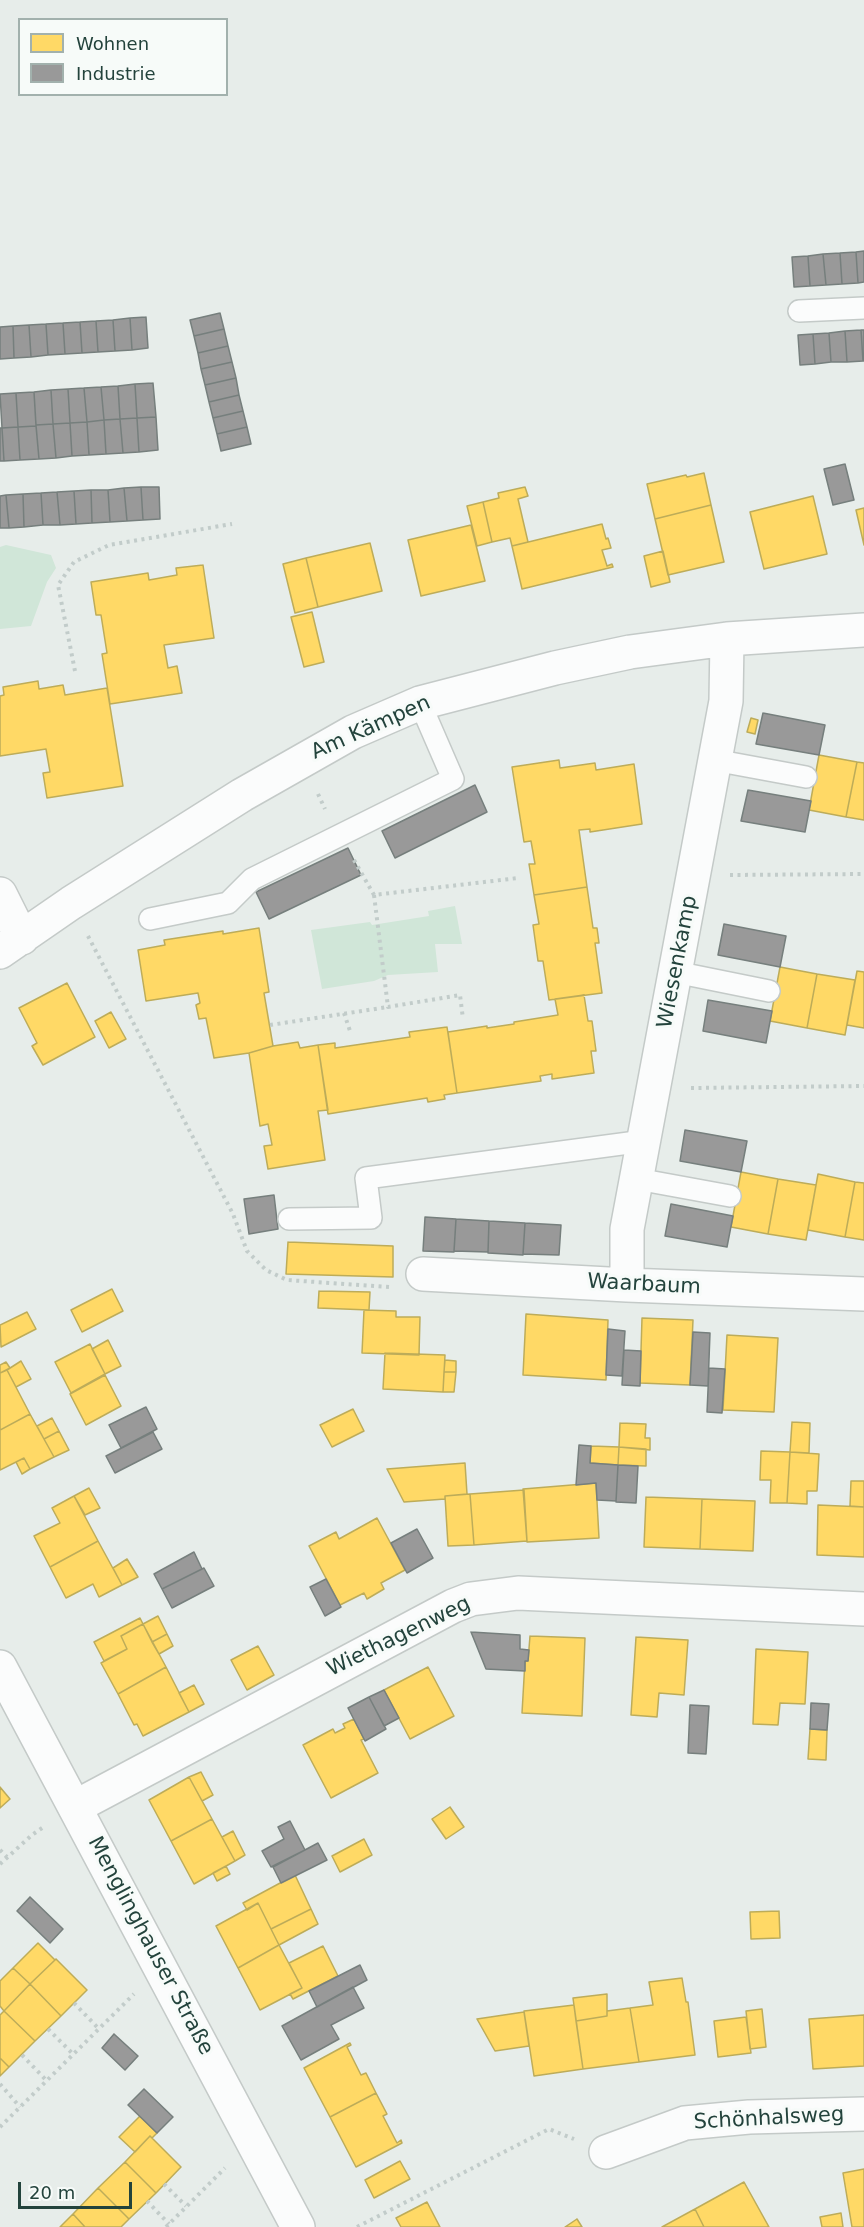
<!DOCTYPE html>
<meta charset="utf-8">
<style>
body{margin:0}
#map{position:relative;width:864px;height:2227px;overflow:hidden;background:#e7edea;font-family:"DejaVu Sans",sans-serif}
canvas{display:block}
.legend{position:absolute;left:18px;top:18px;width:210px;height:78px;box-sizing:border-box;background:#f7fbf9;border:2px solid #a2b1ad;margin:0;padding:8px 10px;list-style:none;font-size:18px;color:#23433c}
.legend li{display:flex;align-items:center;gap:12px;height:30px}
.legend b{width:30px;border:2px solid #a2b1ad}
.scale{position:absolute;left:18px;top:2182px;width:114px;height:27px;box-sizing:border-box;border:3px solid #23433c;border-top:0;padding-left:8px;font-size:18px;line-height:21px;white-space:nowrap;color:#23433c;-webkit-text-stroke:4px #f7fbf9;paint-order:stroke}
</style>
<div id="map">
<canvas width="864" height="2227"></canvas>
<ul class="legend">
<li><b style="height:16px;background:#ffd966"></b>Wohnen</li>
<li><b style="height:16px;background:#999"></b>Industrie</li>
</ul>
<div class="scale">20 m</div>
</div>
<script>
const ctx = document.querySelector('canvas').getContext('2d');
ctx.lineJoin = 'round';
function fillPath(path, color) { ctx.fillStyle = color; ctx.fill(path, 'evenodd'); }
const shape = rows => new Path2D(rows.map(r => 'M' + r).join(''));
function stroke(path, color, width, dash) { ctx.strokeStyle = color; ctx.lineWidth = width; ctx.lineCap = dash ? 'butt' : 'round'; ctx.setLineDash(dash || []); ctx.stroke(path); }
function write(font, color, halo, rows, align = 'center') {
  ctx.font = font + ' "DejaVu Sans",sans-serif'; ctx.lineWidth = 6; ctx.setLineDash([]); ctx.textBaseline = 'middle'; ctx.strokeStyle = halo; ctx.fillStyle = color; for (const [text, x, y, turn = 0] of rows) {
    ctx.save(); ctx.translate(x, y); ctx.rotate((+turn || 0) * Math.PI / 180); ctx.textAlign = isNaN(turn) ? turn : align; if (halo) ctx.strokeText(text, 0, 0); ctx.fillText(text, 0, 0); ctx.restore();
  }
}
const green = shape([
 [6,545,51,555,56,568,47,582,31,626,0,629,0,547],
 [455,906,462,944,435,944,438,972,388,975,374,981,322,989,311,930,370,922,372,925,429,916,428,911]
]);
const homes = shape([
 [704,473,711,505,655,519,647,484,686,475,687,477,704,473],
 [525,487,528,496,518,499,528,542,512,546,510,538,492,542,483,502,499,498,498,493,525,487],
 [813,496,827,554,764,569,750,512,813,496],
 [483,502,492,542,477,546,467,506,483,502],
 [711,505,724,562,668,575,655,519,711,505],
 [864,508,864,545,856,510,864,508],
 [602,524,606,539,608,538,611,548,602,550,607,566,612,564,613,567,522,589,512,546,602,524],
 [471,525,485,581,421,596,408,540,471,525],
 [370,543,382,591,318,607,306,558,370,543],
 [663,551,670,582,651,587,644,556,663,551],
 [306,558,318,607,295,613,283,564,306,558],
 [203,565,214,638,164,645,168,668,177,666,182,693,110,704,102,654,107,653,101,615,96,615,91,582,148,573,149,580,177,575,176,568,203,565],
 [312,612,324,662,304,667,291,617,312,612],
 [38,681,39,689,63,685,65,695,107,688,123,786,47,798,43,773,50,772,46,749,0,756,0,696,4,695,3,687,38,681],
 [751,718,758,720,755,734,747,732,751,718],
 [819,755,857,762,846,817,809,810,819,755],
 [559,760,560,768,595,763,596,770,634,764,642,824,590,832,590,829,579,830,587,887,534,895,529,864,535,864,531,841,524,842,512,767,559,760],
 [857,762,864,763,864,820,846,817,857,762],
 [587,887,593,928,597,928,599,943,595,943,602,993,549,1000,543,961,538,961,533,925,539,924,534,895,587,887],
 [259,928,269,992,264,993,273,1046,249,1053,214,1058,206,1018,199,1019,196,1005,200,1003,198,993,146,1001,138,950,165,945,164,940,223,931,223,934,259,928],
 [780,967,817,974,807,1028,770,1021,780,967],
 [857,971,864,972,864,1028,847,1025,857,971],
 [817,974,855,980,845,1035,807,1028,817,974],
 [67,983,95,1037,43,1065,32,1046,37,1043,19,1008,67,983],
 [584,995,588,1021,592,1021,596,1051,591,1051,594,1073,552,1079,552,1074,540,1076,541,1081,457,1093,448,1032,487,1026,487,1028,514,1024,514,1022,558,1015,555,999,584,995],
 [111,1012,126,1039,109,1048,95,1021,111,1012],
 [447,1027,457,1093,444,1095,445,1099,428,1102,427,1098,328,1114,318,1045,335,1043,335,1048,410,1037,409,1032,447,1027],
 [298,1042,300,1048,318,1045,328,1110,318,1111,325,1160,268,1169,264,1146,272,1145,268,1124,260,1126,249,1053,273,1046,298,1042],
 [741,1172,778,1179,768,1234,731,1227,741,1172],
 [818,1174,855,1182,845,1237,808,1230,818,1174],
 [778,1179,816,1185,806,1240,768,1234,778,1179],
 [855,1182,864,1183,864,1240,845,1237,855,1182],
 [288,1242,393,1246,393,1277,286,1274,288,1242],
 [112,1289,123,1311,82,1332,71,1310,112,1289],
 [319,1291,370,1292,369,1310,318,1308,319,1291],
 [364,1310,396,1311,396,1317,420,1317,419,1355,362,1353,364,1310],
 [27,1312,36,1329,1,1347,0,1325,27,1312],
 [526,1314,608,1320,606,1380,523,1375,526,1314],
 [642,1318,693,1320,690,1385,640,1383,642,1318],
 [727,1335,778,1338,774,1412,723,1410,727,1335],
 [108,1340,121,1366,105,1374,92,1349,108,1340],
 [90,1344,105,1374,71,1393,55,1362,90,1344],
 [385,1353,445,1355,443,1392,383,1389,385,1353],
 [445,1360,456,1361,456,1372,444,1372,445,1360],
 [21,1361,31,1379,16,1387,7,1370,21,1361],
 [6,1362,10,1368,0,1373,0,1365,6,1362],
 [7,1370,30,1414,0,1430,0,1373,7,1370],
 [444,1372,456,1372,454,1392,443,1392,444,1372],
 [105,1375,121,1406,86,1425,70,1394,105,1375],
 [353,1409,364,1431,332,1447,320,1425,353,1409],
 [30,1414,54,1457,30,1469,24,1458,0,1470,0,1430,30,1414],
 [52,1418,59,1431,44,1439,37,1426,52,1418],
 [792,1422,810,1423,809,1453,790,1452,792,1422],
 [620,1423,646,1424,645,1438,650,1438,650,1450,619,1447,620,1423],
 [59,1431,69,1450,54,1457,44,1439,59,1431],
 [591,1446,619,1447,618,1465,590,1463,591,1446],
 [619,1447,646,1449,646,1466,618,1465,619,1447],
 [761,1451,790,1452,787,1503,770,1503,771,1480,760,1480,761,1451],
 [790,1452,819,1454,817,1491,807,1491,807,1504,787,1503,790,1452],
 [24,1458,30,1469,22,1474,16,1462,24,1458],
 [465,1463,467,1494,445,1496,445,1499,404,1502,387,1469,465,1463],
 [851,1481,864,1481,864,1507,850,1506,851,1481],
 [596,1483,599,1538,527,1542,523,1489,596,1483],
 [89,1488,100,1508,85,1515,74,1496,89,1488],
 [524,1490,527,1541,474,1545,470,1494,524,1490],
 [470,1494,474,1545,448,1546,445,1496,470,1494],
 [74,1496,98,1541,50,1567,34,1536,60,1523,52,1508,74,1496],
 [646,1497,702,1499,700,1549,644,1547,646,1497],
 [702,1499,755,1501,753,1551,700,1549,702,1499],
 [818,1505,864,1507,864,1557,817,1555,818,1505],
 [377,1518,405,1570,381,1583,384,1589,367,1599,364,1593,340,1605,309,1546,336,1532,339,1539,377,1518],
 [98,1541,122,1585,99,1597,93,1584,66,1598,50,1567,98,1541],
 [127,1559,138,1577,122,1585,113,1568,127,1559],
 [158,1616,167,1634,152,1642,143,1624,158,1616],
 [140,1618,143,1624,121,1636,127,1649,104,1661,94,1642,140,1618],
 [143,1624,166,1667,118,1694,101,1663,127,1649,121,1636,143,1624],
 [167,1634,173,1646,159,1654,152,1642,167,1634],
 [530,1636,585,1638,582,1716,522,1713,525,1661,528,1661,530,1636],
 [636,1637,688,1640,684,1695,659,1693,657,1717,631,1715,636,1637],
 [258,1646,274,1675,247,1690,231,1660,258,1646],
 [756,1649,808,1652,805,1704,780,1703,778,1725,753,1724,756,1649],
 [166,1667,189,1712,143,1736,137,1724,134,1725,118,1694,166,1667],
 [428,1667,454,1716,410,1739,384,1690,428,1667],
 [194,1685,204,1704,189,1712,179,1693,194,1685],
 [354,1719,364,1739,361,1740,378,1773,331,1798,303,1745,333,1729,335,1733,345,1728,343,1724,354,1719],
 [810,1729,827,1730,826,1760,808,1759,810,1729],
 [201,1772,213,1795,202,1801,189,1777,201,1772],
 [189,1777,212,1819,171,1841,149,1800,189,1777],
 [0,1787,10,1799,0,1808,0,1787],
 [450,1807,464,1827,446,1839,432,1819,450,1807],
 [212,1819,235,1861,194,1884,171,1841,212,1819],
 [233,1831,245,1855,235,1861,222,1837,233,1831],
 [364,1839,372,1855,340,1872,332,1856,364,1839],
 [226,1866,230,1874,217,1881,213,1873,226,1866],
 [295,1875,311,1909,271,1929,258,1903,247,1910,243,1903,295,1875],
 [258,1903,279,1945,238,1968,216,1926,258,1903],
 [311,1909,318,1924,279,1945,271,1929,311,1909],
 [779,1911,780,1938,751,1939,750,1912,779,1911],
 [38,1943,55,1960,30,1984,13,1968,38,1943],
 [279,1945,302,1988,260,2010,238,1968,279,1945],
 [323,1946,338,1976,293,1999,290,1994,302,1988,289,1963,323,1946],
 [56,1959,87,1990,61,2016,30,1984,56,1959],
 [13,1968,30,1984,4,2011,0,2006,0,1981,13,1968],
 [682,1978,686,2002,688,2002,695,2055,639,2062,630,2008,653,2005,649,1982,682,1978],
 [30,1984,61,2016,35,2041,4,2011,30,1984],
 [607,1994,607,2016,576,2021,573,1998,607,1994],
 [574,2005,583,2069,534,2076,524,2011,574,2005],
 [630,2008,639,2062,583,2069,576,2021,607,2016,607,2011,630,2008],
 [762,2009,766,2047,750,2049,746,2011,762,2009],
 [4,2011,35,2041,9,2067,0,2058,0,2015,4,2011],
 [524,2012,529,2046,495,2051,477,2019,524,2012],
 [864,2015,864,2066,813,2069,809,2019,864,2015],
 [746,2017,751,2053,718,2057,714,2021,746,2017],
 [350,2043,351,2045,347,2047,361,2075,366,2073,376,2093,330,2117,304,2068,350,2043],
 [0,2058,9,2067,0,2076,0,2058],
 [376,2093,387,2114,383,2116,397,2143,401,2140,402,2143,356,2167,330,2117,376,2093],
 [140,2116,157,2133,152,2138,150,2136,135,2152,119,2137,140,2116],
 [150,2136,181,2167,156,2193,125,2162,150,2136],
 [400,2161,410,2179,374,2198,365,2180,400,2161],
 [125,2162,156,2193,129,2219,98,2188,125,2162],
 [864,2169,864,2227,852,2227,843,2173,864,2169],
 [744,2182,769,2227,704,2227,695,2209,744,2182],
 [98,2188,129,2219,121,2227,85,2227,73,2214,98,2188],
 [427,2202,440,2227,401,2227,396,2218,427,2202],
 [695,2209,704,2227,662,2227,695,2209],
 [841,2213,843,2227,822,2227,820,2217,841,2213],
 [73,2214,85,2227,60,2227,73,2214],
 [577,2219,582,2227,565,2227,577,2219]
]);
const industry = shape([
 [864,251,864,282,858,283,856,252,864,251],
 [856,252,858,283,842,284,840,253,856,252],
 [840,253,842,284,826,285,823,254,840,253],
 [823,254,826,285,810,286,808,256,823,254],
 [808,256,810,286,794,287,792,257,808,256],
 [220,313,224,329,194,336,190,320,220,313],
 [146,317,148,348,132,350,130,318,146,317],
 [130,318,132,350,115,351,113,320,130,318],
 [113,320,115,351,98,352,96,321,113,320],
 [96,321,98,352,82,353,80,322,96,321],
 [80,322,82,353,65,354,63,323,80,322],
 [63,323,65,354,48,355,46,324,63,323],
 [46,324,48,355,31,357,29,325,46,324],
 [29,325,31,357,14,358,13,326,29,325],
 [13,326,14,358,0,359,0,327,13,326],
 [224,329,228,346,198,353,194,336,224,329],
 [861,330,863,361,847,362,845,331,861,330],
 [861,330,864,330,864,361,863,361,861,330],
 [845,331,847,362,831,362,829,333,845,331],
 [829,333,831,362,815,364,813,334,829,333],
 [813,334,815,364,800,365,798,335,813,334],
 [228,346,232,362,201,369,198,353,228,346],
 [232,362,236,378,205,385,201,369,232,362],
 [236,378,239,395,209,402,205,385,236,378],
 [153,383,156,417,137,418,135,384,153,383],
 [135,384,137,418,120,419,118,386,135,384],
 [118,386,120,419,104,420,101,387,118,386],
 [101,387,104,420,87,422,84,388,101,387],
 [84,388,87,422,70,423,68,389,84,388],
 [68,389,70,423,53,424,51,390,68,389],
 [51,390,53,424,36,425,34,392,51,390],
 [34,392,36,426,18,427,16,393,34,392],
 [16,393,18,427,2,428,0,394,16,393],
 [239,395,243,411,213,418,209,402,239,395],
 [243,411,247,427,217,434,213,418,243,411],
 [156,417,158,450,139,452,137,418,156,417],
 [137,418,139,452,123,453,120,419,137,418],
 [120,419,123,453,106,454,104,420,120,419],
 [104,420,106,454,89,455,87,422,104,420],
 [87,422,89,455,72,456,70,423,87,422],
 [70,423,72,456,56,458,53,424,70,423],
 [53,424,56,458,39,459,36,425,53,424],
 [36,426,39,459,20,460,18,427,36,426],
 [18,427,20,460,4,461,2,428,18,427],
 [247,427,251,444,221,451,217,434,247,427],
 [0,428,2,428,4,461,0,461,0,428],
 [845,464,854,500,833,505,824,469,845,464],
 [141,487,143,520,127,521,124,488,141,487],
 [141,487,159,487,160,519,143,520,141,487],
 [124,488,127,521,110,522,108,490,124,488],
 [91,490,92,523,76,524,74,491,91,490],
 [91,490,108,490,110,522,92,523,91,490],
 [74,491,76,524,60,525,57,492,74,491],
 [57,492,60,525,43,525,41,493,57,492],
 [41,493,43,525,24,527,23,494,41,493],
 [23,494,24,527,9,528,6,495,23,494],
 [6,495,9,528,0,528,0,496,6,495],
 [763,713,825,725,819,755,756,744,763,713],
 [475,785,487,812,395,858,382,831,475,785],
 [748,790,811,801,805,832,741,821,748,790],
 [348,848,361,875,269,919,256,892,348,848],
 [724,924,786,936,780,967,718,955,724,924],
 [708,1000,772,1011,766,1043,703,1031,708,1000],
 [685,1130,747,1141,741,1172,680,1161,685,1130],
 [274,1195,278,1229,249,1234,244,1199,274,1195],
 [671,1204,733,1216,727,1247,665,1236,671,1204],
 [425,1217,456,1219,454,1252,423,1251,425,1217],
 [456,1219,489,1221,488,1252,454,1251,456,1219],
 [489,1221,525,1223,523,1255,488,1253,489,1221],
 [525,1223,561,1225,559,1255,523,1254,525,1223],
 [608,1329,625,1331,622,1376,606,1375,608,1329],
 [693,1332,710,1333,708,1386,690,1385,693,1332],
 [624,1350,641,1351,640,1386,622,1385,624,1350],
 [709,1368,725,1369,722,1413,707,1412,709,1368],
 [146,1407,157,1429,121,1448,109,1425,146,1407],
 [153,1432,162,1449,115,1473,106,1456,153,1432],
 [579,1445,591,1446,590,1463,618,1465,616,1501,597,1500,596,1483,576,1485,579,1445],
 [618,1465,638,1466,636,1503,616,1502,618,1465],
 [417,1529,433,1558,407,1573,391,1543,417,1529],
 [194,1552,202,1569,162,1589,154,1574,194,1552],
 [204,1568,214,1586,172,1608,162,1589,204,1568],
 [326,1579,341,1607,325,1616,310,1587,326,1579],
 [471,1632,520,1635,520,1649,529,1650,528,1661,525,1661,525,1671,486,1669,471,1632],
 [384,1690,399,1718,384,1726,369,1697,384,1690],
 [369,1697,386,1729,365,1741,348,1708,369,1697],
 [811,1703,829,1704,827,1730,810,1729,811,1703],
 [690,1705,709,1706,706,1754,688,1753,690,1705],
 [290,1821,305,1850,271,1867,262,1851,284,1839,278,1827,290,1821],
 [318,1843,327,1860,281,1883,273,1867,318,1843],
 [30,1897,63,1929,50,1943,17,1911,30,1897],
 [360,1965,367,1980,317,2007,309,1991,360,1965],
 [353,1987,364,2008,331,2025,339,2039,301,2060,282,2026,353,1987],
 [114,2034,138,2056,125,2070,102,2048,114,2034],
 [144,2089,173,2117,157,2133,128,2105,144,2089]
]);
const path = shape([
 [75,671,58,585,74,562,109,545,232,524],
 [318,794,325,809],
 [354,860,374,895,518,878],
 [730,875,864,874],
 [374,895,388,1007,460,995,463,1019],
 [88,936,233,1214,247,1251,266,1270,287,1280,389,1287],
 [344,1013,351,1034],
 [270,1025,388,1007],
 [691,1088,864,1086],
 [0,1850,7,1857],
 [0,1864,32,1835,45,1826],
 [74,2003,99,2029],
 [48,2029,73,2054],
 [22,2055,46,2080],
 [0,2084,20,2107],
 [0,2127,134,1994],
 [164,2184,186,2206],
 [147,2201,169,2224],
 [166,2227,225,2168],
 [357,2227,549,2129,574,2139]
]);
const service = shape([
 [799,311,864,308],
 [714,760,806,777],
 [150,919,228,903,252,879,453,779,420,703],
 [675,972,769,991],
 [637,1179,730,1196],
 [289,1219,371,1218,366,1178,644,1141]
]);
const minor = shape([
 [0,894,22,938],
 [0,952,71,903,242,795,353,732,420,703,555,668,630,652,727,639,864,630],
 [423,1274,627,1285,864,1294],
 [627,1285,627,1229,726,701,727,639],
 [75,1807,453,1606,471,1599,518,1593,864,1609],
 [606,2152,685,2123,749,2117,864,2114]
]);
const tertiary = shape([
 [0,1667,298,2227]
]);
const streetNames = [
 ["Am Kämpen",371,728,-24],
 ["Wiesenkamp",678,962,-79],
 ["Waarbaum",644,1285,3],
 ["Wiethagenweg",399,1637,-26],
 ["Menglinghauser Straße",150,1946,62],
 ["Schönhalsweg",769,2119,-3]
];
fillPath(green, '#d0e6d8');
fillPath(homes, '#ffd966');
stroke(homes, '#bdac59', 1.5);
fillPath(industry, '#999');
stroke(industry, '#767f7d', 1.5);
stroke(service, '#c4cac8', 24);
stroke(minor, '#c4cac8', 36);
stroke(tertiary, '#c4cac8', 36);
stroke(path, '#c2ccca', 4, [3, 4.5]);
stroke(service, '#fbfcfc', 21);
stroke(minor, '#fbfcfc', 33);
stroke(tertiary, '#fbfcfc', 33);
write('21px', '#23433c', '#f7fbf9', streetNames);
</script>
